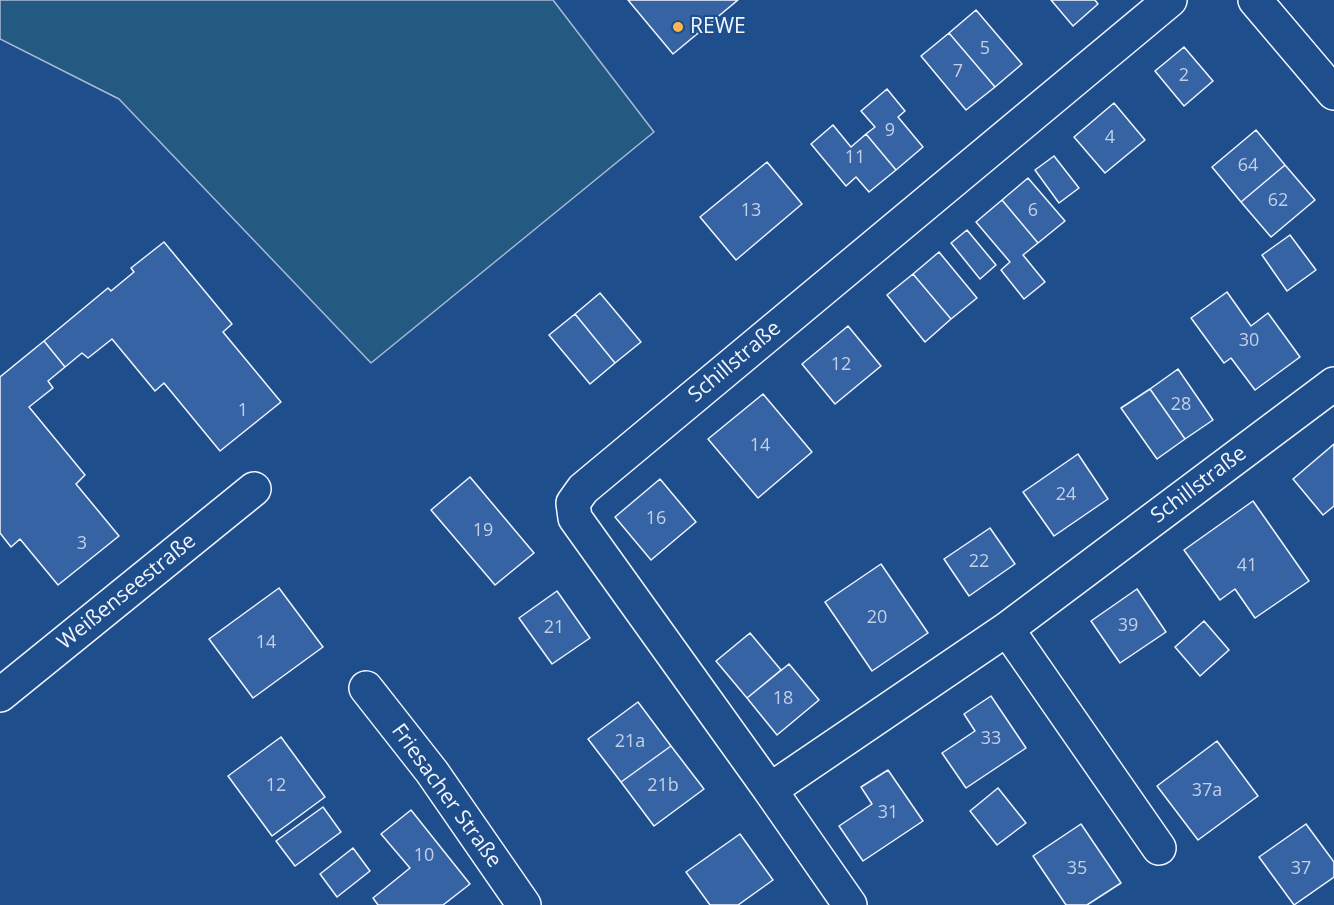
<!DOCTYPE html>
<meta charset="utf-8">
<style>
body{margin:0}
canvas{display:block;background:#1f4e8c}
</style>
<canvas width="1334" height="905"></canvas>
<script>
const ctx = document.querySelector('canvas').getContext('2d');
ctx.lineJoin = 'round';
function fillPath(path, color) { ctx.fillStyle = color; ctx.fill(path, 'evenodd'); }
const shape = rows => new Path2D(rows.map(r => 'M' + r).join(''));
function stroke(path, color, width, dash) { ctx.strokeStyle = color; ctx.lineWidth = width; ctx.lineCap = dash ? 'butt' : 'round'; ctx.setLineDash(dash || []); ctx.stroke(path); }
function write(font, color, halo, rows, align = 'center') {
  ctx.font = font + ' "Open Sans",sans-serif'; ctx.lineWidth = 4.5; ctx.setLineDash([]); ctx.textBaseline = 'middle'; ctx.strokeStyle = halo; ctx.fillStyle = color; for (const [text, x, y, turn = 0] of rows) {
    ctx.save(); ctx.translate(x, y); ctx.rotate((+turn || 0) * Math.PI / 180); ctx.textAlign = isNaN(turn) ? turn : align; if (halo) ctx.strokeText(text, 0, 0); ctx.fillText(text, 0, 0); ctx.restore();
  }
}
const green = shape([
 [0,0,553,0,654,132,371,363,119,99,0,39,0,0]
]);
const building = shape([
 [628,0,738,0,673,54,628,0],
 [1051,0,1095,0,1098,4,1073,26,1051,0],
 [976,10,1022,64,995,87,949,33,976,10],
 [949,33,995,87,966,110,921,56,949,33],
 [1184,47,1213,81,1184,106,1155,71,1184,47],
 [887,89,905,111,898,117,923,147,896,170,866,134,875,127,861,111,887,89],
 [1114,103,1145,140,1105,173,1074,137,1114,103],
 [833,125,851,147,866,134,896,170,869,192,856,177,846,186,811,144,833,125],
 [1256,130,1285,165,1241,202,1212,167,1256,130],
 [1054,156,1079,188,1059,203,1035,170,1054,156],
 [767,162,802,204,736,260,700,217,767,162],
 [1285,165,1315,200,1271,237,1241,202,1285,165],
 [1028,178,1065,221,1038,243,1002,200,1028,178],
 [1002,200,1038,243,1023,255,1045,282,1024,299,1001,270,1010,262,976,222,1002,200],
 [967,230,996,265,980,279,951,243,967,230],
 [1290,235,1316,270,1287,291,1262,255,1290,235],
 [164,242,232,324,223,332,281,402,220,451,164,383,155,391,112,339,88,358,82,353,65,367,44,341,108,288,111,291,134,272,131,268,164,242],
 [939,252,977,298,951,319,913,274,939,252],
 [913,274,951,319,925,342,887,295,913,274],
 [1227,292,1251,326,1268,313,1300,357,1255,390,1231,358,1224,363,1191,318,1227,292],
 [600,293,641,342,615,363,575,314,600,293],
 [575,314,615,363,590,384,549,335,575,314],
 [848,326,881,366,835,404,802,364,848,326],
 [44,341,65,367,48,381,53,388,29,407,85,475,76,484,119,536,58,585,20,539,11,547,0,533,0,377,44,341],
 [1178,369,1213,420,1185,439,1150,389,1178,369],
 [1150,389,1185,439,1157,459,1121,408,1150,389],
 [763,394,812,452,758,498,708,439,763,394],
 [1334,444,1334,506,1323,515,1293,479,1334,444],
 [1078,454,1108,499,1054,536,1023,492,1078,454],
 [470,477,534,553,495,585,431,510,470,477],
 [660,479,696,522,651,560,615,517,660,479],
 [1253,501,1309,581,1255,618,1235,589,1220,600,1184,550,1253,501],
 [990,528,1015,564,969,596,944,559,990,528],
 [881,564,928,633,872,671,825,602,881,564],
 [279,588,323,647,253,698,209,639,279,588],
 [1137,589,1166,632,1120,663,1091,621,1137,589],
 [557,591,590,638,552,664,519,618,557,591],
 [1204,621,1229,650,1200,676,1175,647,1204,621],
 [750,633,781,670,747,698,716,661,750,633],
 [789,664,819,700,777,735,747,698,789,664],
 [991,696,1026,748,966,788,942,753,975,731,964,714,991,696],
 [638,702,671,746,621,782,588,739,638,702],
 [281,737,325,797,272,836,228,776,281,737],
 [1217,741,1258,796,1198,840,1157,786,1217,741],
 [671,746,704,789,654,826,621,782,671,746],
 [888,770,923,821,863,861,839,826,872,804,861,787,888,770],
 [998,788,1026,823,997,845,970,811,998,788],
 [323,807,341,832,295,866,276,841,323,807],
 [411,810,470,884,443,905,378,905,373,898,410,868,381,834,411,810],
 [1081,824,1121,883,1087,905,1066,905,1033,856,1081,824],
 [1306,824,1334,862,1334,877,1294,905,1259,857,1306,824],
 [740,834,773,880,738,905,710,905,686,872,740,834],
 [353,848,370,871,337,897,320,874,353,848]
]);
const street = shape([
 [1170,0,583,489,573,503,575,518,770,790,1007,629,1334,384],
 [1007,629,1159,848],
 [366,688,432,772,524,905],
 [0,695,254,489],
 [770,790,850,905]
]);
const secondary = shape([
 [1255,0,1334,93]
]);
const markers = [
 [678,27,6,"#ffb74d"]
];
const numberNames = [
 ["5",985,49],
 ["7",958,72],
 ["2",1184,76],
 ["9",890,131],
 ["4",1110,138],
 ["11",855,158],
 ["64",1248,166],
 ["62",1278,201],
 ["13",751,211],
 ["6",1033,211],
 ["30",1249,341],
 ["12",841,365],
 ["28",1181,405],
 ["1",243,411],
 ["14",760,446],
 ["24",1066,495],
 ["16",656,519],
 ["19",483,531],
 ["3",82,544],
 ["22",979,562],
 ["41",1247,566],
 ["20",877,618],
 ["39",1128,626],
 ["21",554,628],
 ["14",266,643],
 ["18",783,699],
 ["33",991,739],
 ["21a",630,742],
 ["12",276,786],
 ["21b",663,786],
 ["37a",1207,791],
 ["31",888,813],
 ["10",424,856],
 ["35",1077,869],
 ["37",1301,869]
];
const poiNames = [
 ["REWE",690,27]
];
const streetNames = [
 ["Schillstraße",735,362,-40],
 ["Schillstraße",1199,485,-37],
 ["Weißenseestraße",127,592,-39],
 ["Friesacher Straße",446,796,54]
];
fillPath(green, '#245a82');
stroke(green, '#a8bbd7', 1.5);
fillPath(building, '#3563a3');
stroke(building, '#f2f6ff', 1.5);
stroke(street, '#f2f6ff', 36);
stroke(secondary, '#f2f6ff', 36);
stroke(street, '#1f4e8c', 33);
stroke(secondary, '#1f4e8c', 33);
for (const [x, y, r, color] of markers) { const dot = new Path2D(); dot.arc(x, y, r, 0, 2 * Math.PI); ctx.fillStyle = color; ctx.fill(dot); stroke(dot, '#1f4e8c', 2); }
write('18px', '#c3d1e8', null, numberNames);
write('21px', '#f2f6ff', '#1f4e8c', poiNames, 'left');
write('21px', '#f2f6ff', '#1f4e8c', streetNames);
</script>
